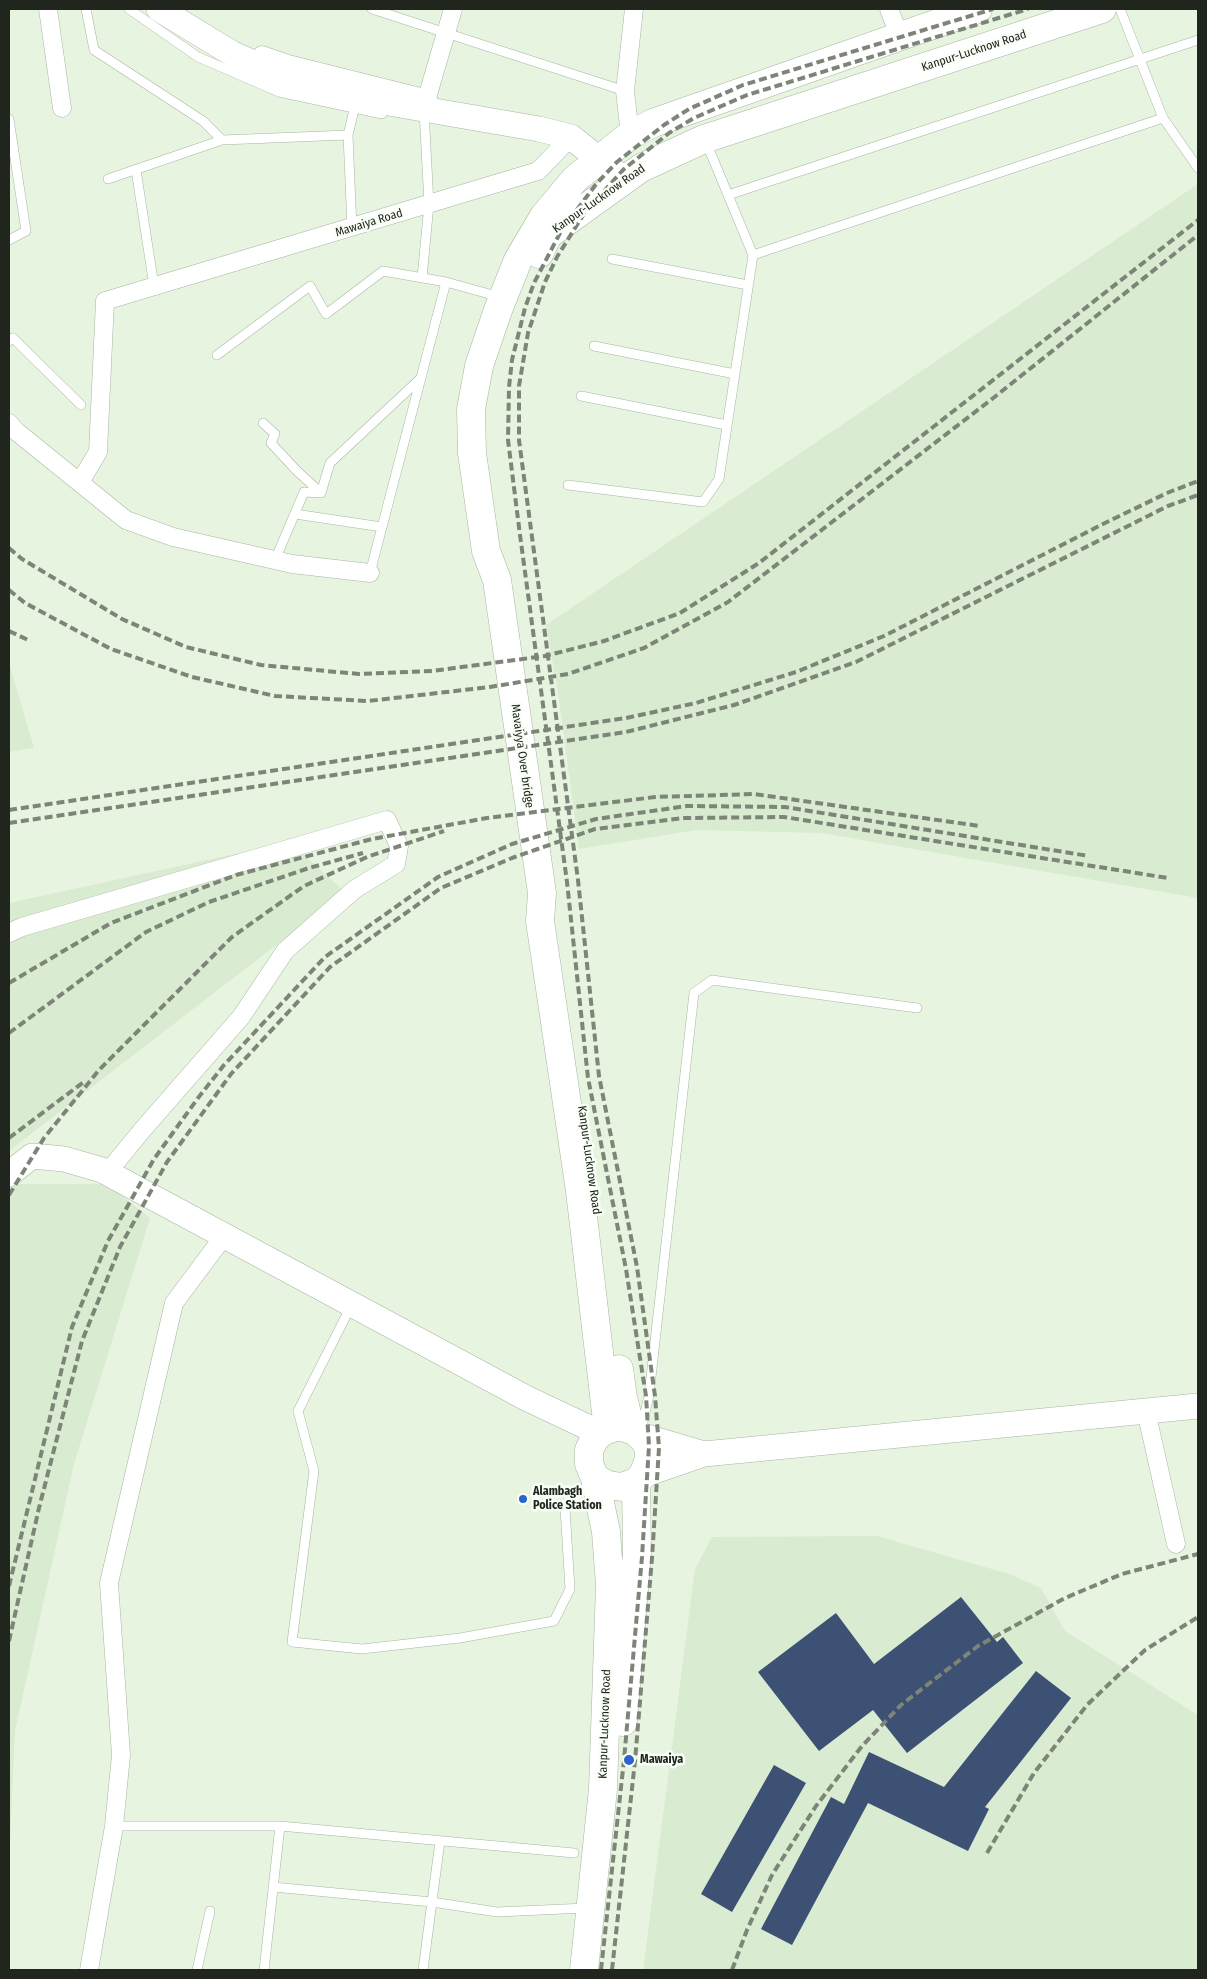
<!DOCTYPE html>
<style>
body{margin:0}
#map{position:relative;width:1207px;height:1979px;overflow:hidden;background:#e7f5e0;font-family:"Fira Sans Condensed",sans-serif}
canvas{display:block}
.frame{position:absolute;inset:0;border:10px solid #20251e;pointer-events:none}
</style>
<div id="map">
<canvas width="1207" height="1979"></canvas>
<div class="frame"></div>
</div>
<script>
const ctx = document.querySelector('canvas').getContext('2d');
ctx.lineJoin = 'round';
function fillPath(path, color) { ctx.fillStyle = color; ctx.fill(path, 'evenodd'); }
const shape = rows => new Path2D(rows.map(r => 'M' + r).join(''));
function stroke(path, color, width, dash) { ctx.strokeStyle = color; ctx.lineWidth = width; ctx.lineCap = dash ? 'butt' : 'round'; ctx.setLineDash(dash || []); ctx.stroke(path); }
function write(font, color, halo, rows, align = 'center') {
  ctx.font = font + ' "Fira Sans Condensed",sans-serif'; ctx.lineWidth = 5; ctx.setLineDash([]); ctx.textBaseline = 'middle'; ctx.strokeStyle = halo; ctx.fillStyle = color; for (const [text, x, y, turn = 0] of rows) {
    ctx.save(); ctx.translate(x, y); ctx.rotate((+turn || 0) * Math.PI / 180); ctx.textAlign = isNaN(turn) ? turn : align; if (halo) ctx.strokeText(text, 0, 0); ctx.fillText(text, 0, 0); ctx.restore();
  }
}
const built = shape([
 [1198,184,1198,898,821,833,696,830,579,849,558,692,546,625],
 [9,663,34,748,9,752],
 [290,842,345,892,9,1151,9,903],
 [16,1184,107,1184,150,1218,74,1464,15,1731,9,1863,9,1190],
 [877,1536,1009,1574,1041,1588,1065,1631,1198,1715,1198,1970,643,1970,695,1569,712,1537]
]);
const building = shape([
 [961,1597,997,1642,1003,1637,1023,1663,907,1753,873,1710,819,1751,758,1672,836,1613,874,1664],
 [1036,1671,1071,1698,985,1807,989,1809,968,1851,868,1803,792,1945,761,1929,831,1797,844,1804,869,1752,944,1787],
 [774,1765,806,1783,732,1912,701,1894]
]);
const lane = shape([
 [86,9,94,50,203,121,222,140],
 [129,9,198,57,279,92,382,114],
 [372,9,625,91],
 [1120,9,1163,118,1198,168],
 [9,119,26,231,9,240],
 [136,170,154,286],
 [108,179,222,140,348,135],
 [728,195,1198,40],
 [352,228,348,135,354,110],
 [753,255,1163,118],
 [612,259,748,285],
 [422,278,429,204,424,111],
 [9,341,13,338,81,405],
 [594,346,735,374],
 [217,355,310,286,326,314,383,271,446,282,500,297],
 [581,396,727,425],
 [263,423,275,434,271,443,296,470,321,493],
 [568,485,703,502,719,479,753,255,706,142],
 [295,514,382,527],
 [275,560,304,492,321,493,330,463,421,378],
 [370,573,446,282],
 [351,1306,298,1411,314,1471,292,1642,362,1649,460,1638,554,1621,570,1589,565,1508,591,1482],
 [641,1431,649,1395,694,993,712,980,917,1008],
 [114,1826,280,1826,574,1853],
 [273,1887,432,1902,497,1912,586,1908],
 [197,1970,210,1911],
 [264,1970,280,1826],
 [423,1970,440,1841]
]);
const street = shape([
 [48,9,62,108],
 [889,9,899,35],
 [262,55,288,64,428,99],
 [424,108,453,9],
 [630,135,625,91,634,9],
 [9,423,17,432,126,520,173,537,292,564,370,573],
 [80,482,98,452,105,301,538,171,571,137],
 [9,933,22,927,387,820,399,846,396,864,355,889,285,951,241,1017,144,1128,107,1173],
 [1146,1411,1176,1544],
 [89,1970,114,1826,121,1755,109,1583,174,1303,224,1236]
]);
const secondary = shape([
 [159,9,233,54,306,86,377,101,539,129,571,137,625,180],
 [9,1174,32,1156,64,1159,102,1170,526,1398,600,1433],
 [640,1435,704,1454],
 [643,1475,704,1454,1198,1406]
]);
const primary = shape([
 [539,254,548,235,641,168,704,139,1102,9],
 [619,1369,623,1398,631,1429],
 [615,1427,623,1427,636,1432,646,1442,649,1450,649,1459,643,1475,636,1482,622,1487,608,1485,595,1478,589,1464,589,1450,595,1438,604,1431,615,1427],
 [608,1429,580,1191,540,921,542,893,497,580,486,551,472,453,471,409,479,366,498,310,518,260,544,216,575,179,630,135,653,123,978,9],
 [623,1722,637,1553,636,1482],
 [584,1970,603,1789,610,1585,606,1532,595,1478]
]);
const rail = shape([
 [9,548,22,559,122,619,186,647,261,665,359,674,432,671,545,656,604,641,680,613,759,563,1198,220],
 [9,590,25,603,111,649,192,677,275,696,368,701,490,687,568,674,644,648,728,602,992,399,1198,235],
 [9,631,28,640],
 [9,810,626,718,696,703,796,672,884,636,1101,525,1167,493,1198,481],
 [9,823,626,732,734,705,856,662,1168,506,1198,495],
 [9,983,111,923,236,875,372,839,487,818,655,797,754,794,980,826],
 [9,1033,146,932,209,902,309,868,363,853],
 [9,1138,85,1081],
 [9,1195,44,1138,99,1070,232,937,304,886,367,857,444,831],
 [9,1586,72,1327,108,1241,154,1159,198,1098,224,1065,325,957,438,877,512,844,596,819,687,806,785,807,1089,856],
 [9,1641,39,1508,82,1341,120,1247,167,1162,231,1074,330,967,441,888,512,858,595,829,683,818,784,817,1168,878],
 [987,1853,1034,1773,1087,1705,1145,1650,1198,1617],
 [601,1970,624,1760,642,1557,649,1446,646,1396,626,1269,588,1078,567,882,520,535,508,440,509,387,512,360,525,308,534,283,561,231,597,183,617,162,664,125,689,109,743,85,993,9],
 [612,1970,635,1761,652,1558,659,1448,655,1396,637,1267,599,1076,578,880,519,440,519,386,528,333,545,282,557,257,585,212,624,169,669,133,694,118,747,95,1028,9],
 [732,1970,747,1930,772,1875,816,1806,862,1746,901,1705,978,1646,1065,1598,1122,1574,1198,1554]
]);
const markers = [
 [523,1499,5,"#2a64d1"],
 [629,1760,6,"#2a64d1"]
];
const streetNames = [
 ["Kanpur-Lucknow Road",974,51,-18],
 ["Kanpur-Lucknow Road",599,199,-35],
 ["Mawaiya Road",369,223,-17],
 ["Mavaiyya Over bridge",522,756,82],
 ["Kanpur-Lucknow Road",589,1160,82],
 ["Kanpur-Lucknow Road",605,1724,-88]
];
const poiNames = [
 ["Alambagh",533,1492],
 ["Police Station",533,1506],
 ["Mawaiya",640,1760]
];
fillPath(built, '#d9ebd0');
fillPath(building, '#3d5174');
stroke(lane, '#a7b5a1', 10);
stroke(street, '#a7b5a1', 19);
stroke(secondary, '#a7b5a1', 26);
stroke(primary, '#a7b5a1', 29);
stroke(lane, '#fff', 9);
stroke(street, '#fff', 18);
stroke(secondary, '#fff', 25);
stroke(primary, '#fff', 28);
stroke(rail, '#7c8578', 4, [8, 4]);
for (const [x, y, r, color] of markers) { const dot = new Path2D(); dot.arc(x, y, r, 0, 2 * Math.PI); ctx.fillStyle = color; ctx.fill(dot); stroke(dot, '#f9fff7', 2); }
write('12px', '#20251e', '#f9fff7', streetNames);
write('bold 12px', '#20251e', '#f9fff7', poiNames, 'left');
</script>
